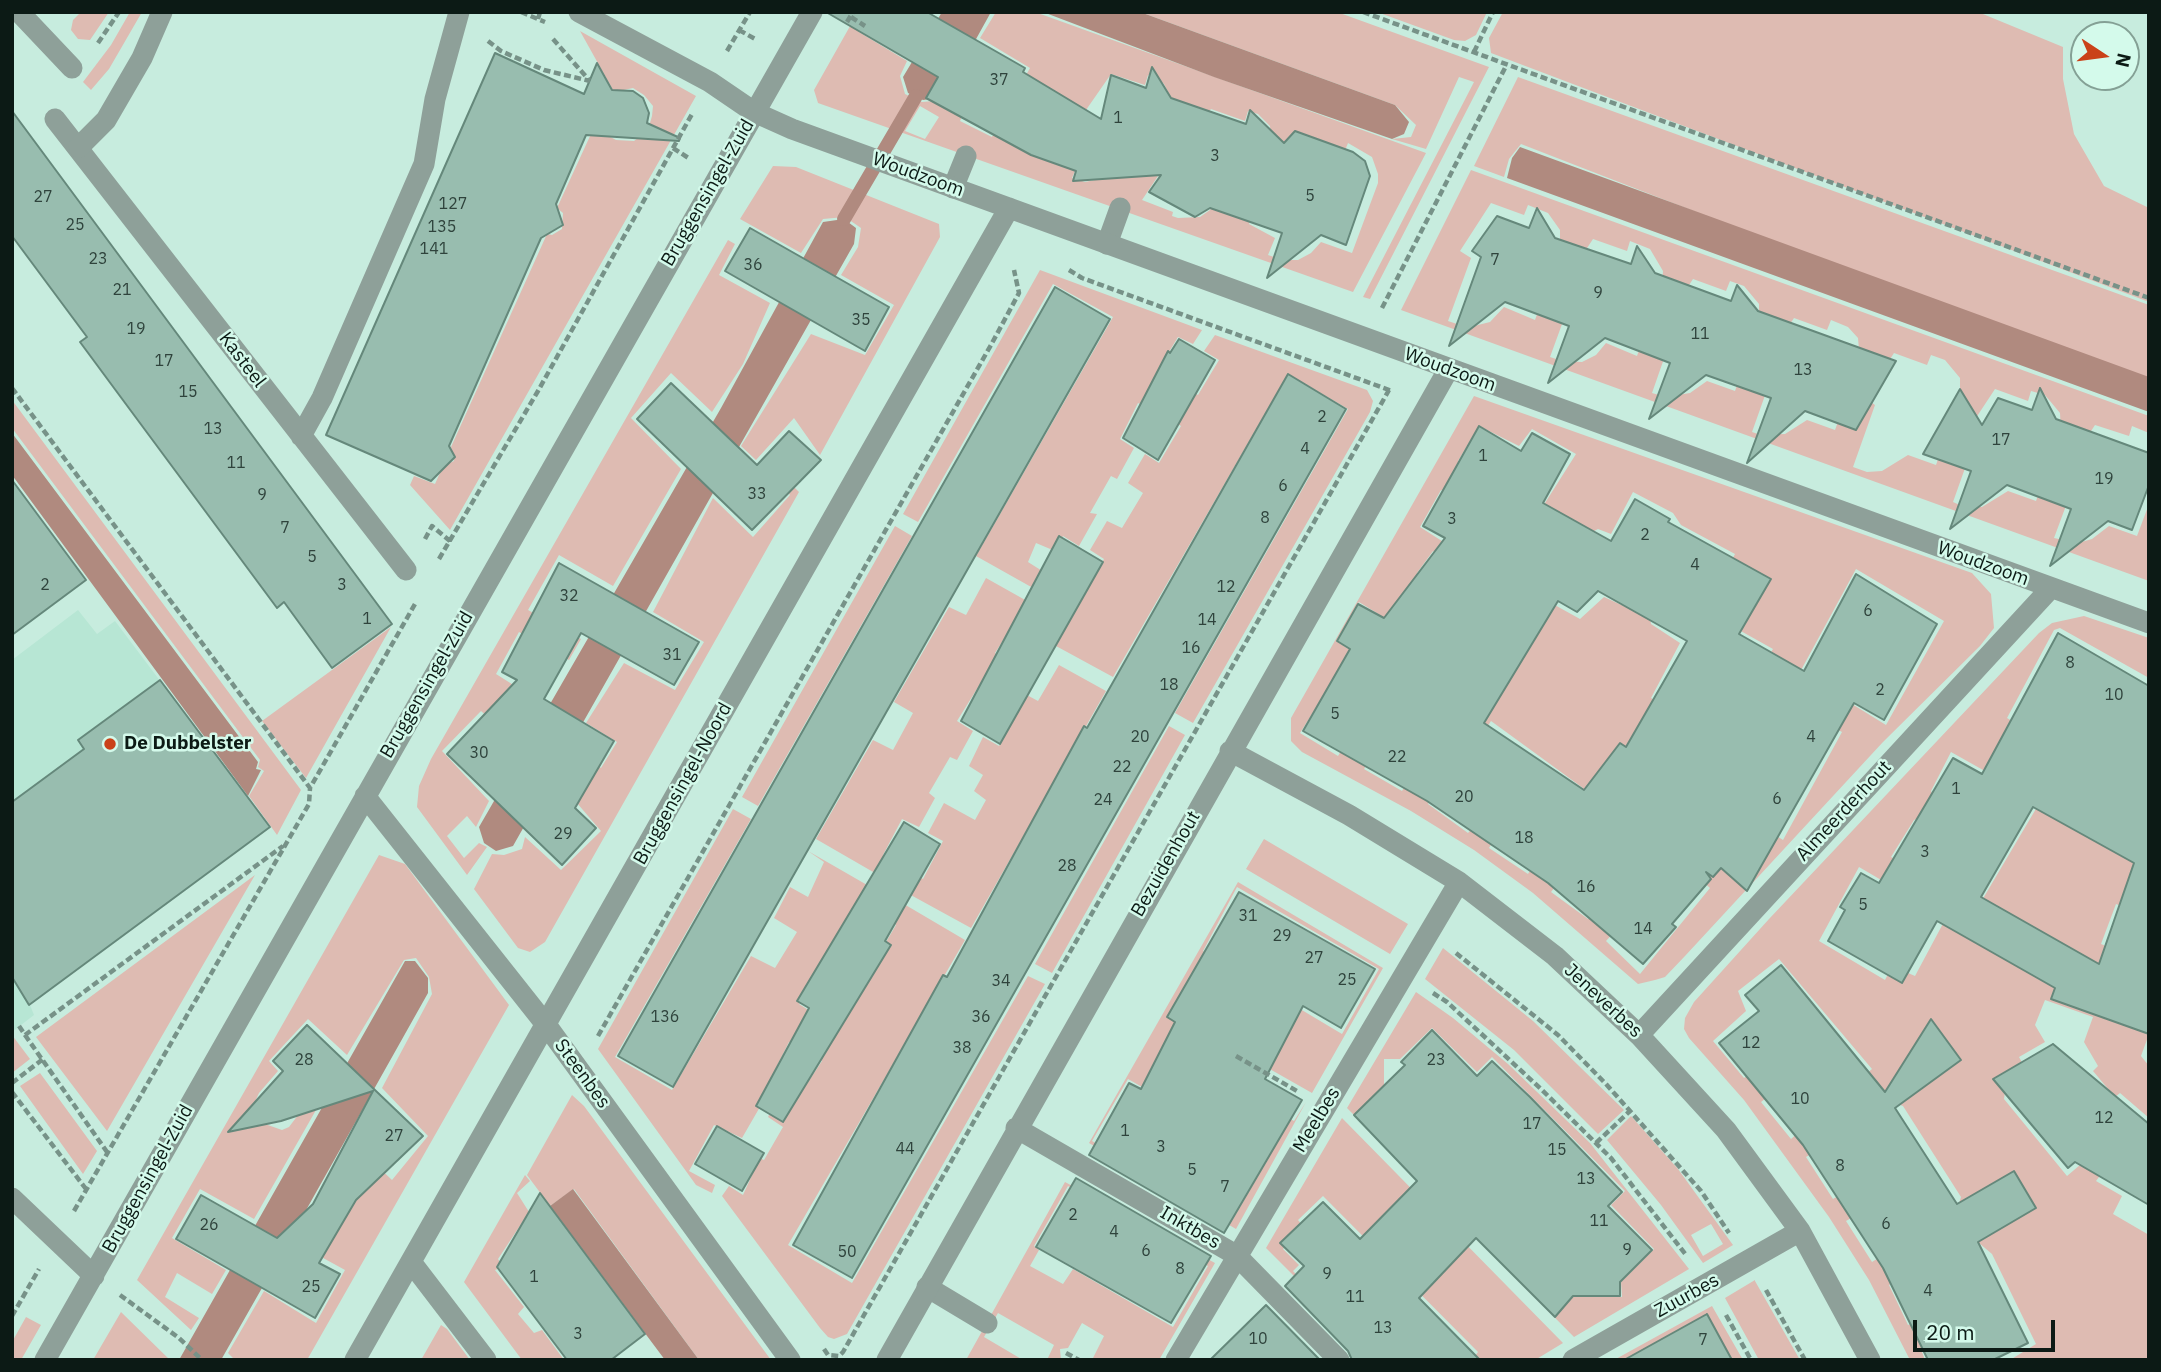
<!DOCTYPE html>
<style>
body{margin:0}
#map{position:relative;width:2161px;height:1372px;overflow:hidden;background:#c7ecde;font-family:"IBM Plex Sans",sans-serif}
canvas{display:block}
.frame{position:absolute;inset:0;border:14px solid #0c1a15;pointer-events:none}
.north{position:absolute;left:2070px;top:21px;width:70px;height:70px;box-sizing:border-box;background:#d4faeb;border:2px solid #84a095;border-radius:50%;rotate:103deg;font-size:19px;font-weight:700;line-height:28px;text-align:center;color:#0c1a15}
.north::after{content:'';display:block;margin:auto;width:24px;height:32px;background:#ca4219;clip-path:polygon(50% 0,100% 100%,50% 72%,0 100%)}
.scale{position:absolute;left:1913px;top:1320px;width:142px;height:32px;box-sizing:border-box;border:4px solid #0c1a15;border-top:0;padding-left:9px;font-size:21px;line-height:24px;white-space:nowrap;color:#0c1a15;-webkit-text-stroke:5px #d4faeb;paint-order:stroke}
</style>
<div id="map">
<canvas width="2161" height="1372"></canvas>
<div class="frame"></div>
<div class="north">N</div>
<div class="scale">20 m</div>
</div>
<script>
const ctx = document.querySelector('canvas').getContext('2d');
ctx.lineJoin = 'round';
function fillPath(path, color) { ctx.fillStyle = color; ctx.fill(path, 'evenodd'); }
const shape = rows => new Path2D(rows.map(r => 'M' + r).join(''));
function stroke(path, color, width, dash) { ctx.strokeStyle = color; ctx.lineWidth = width; ctx.lineCap = dash ? 'butt' : 'round'; ctx.setLineDash(dash || []); ctx.stroke(path); }
function write(font, color, halo, rows, align = 'center') {
  ctx.font = font + ' "IBM Plex Sans",sans-serif'; ctx.lineWidth = 5; ctx.setLineDash([]); ctx.textBaseline = 'middle'; ctx.strokeStyle = halo; ctx.fillStyle = color; for (const [text, x, y, turn = 0] of rows) {
    ctx.save(); ctx.translate(x, y); ctx.rotate((+turn || 0) * Math.PI / 180); ctx.textAlign = isNaN(turn) ? turn : align; if (halo) ctx.strokeText(text, 0, 0); ctx.fillText(text, 0, 0); ctx.restore();
  }
}
const built = shape([
 [78,610,97,634,115,621,270,827,30,1005,34,1015,12,1032,12,660]
]);
const green = shape([
 [81,12,109,12,90,40,78,39,71,30,73,20],
 [130,12,142,12,109,69,91,90,83,82,111,45],
 [858,12,870,12,859,32,907,61,900,76,905,94,922,102,970,98,960,121,992,137,1030,68,980,38,996,12,1035,12,1426,153,1353,292,818,103,814,90],
 [1111,74,1145,85,1148,75,1156,78,1164,84,1171,98,1100,179,1085,182,1072,178,1075,171,1045,160,1072,121,1086,110],
 [1036,80,1054,90,1031,133],
 [920,106,939,117,925,139,905,131],
 [1211,109,1245,121,1248,111,1258,114,1270,126,1271,138,1210,210,1200,217,1178,218,1172,216,1173,212,1142,200,1170,158],
 [1348,143,1372,157,1378,174,1378,183,1352,253,1321,242,1311,253,1298,260,1283,260,1268,255,1275,238,1249,224,1261,190,1344,153],
 [1140,12,1337,12,1489,67,1370,299,1363,297,1474,82,1459,77,1426,149,1392,139,1411,137,1416,125,1395,105],
 [1377,12,1487,12,1476,35,1465,41,1454,40],
 [1503,12,1978,12,2063,47,2063,79,2074,134,2104,186,2149,208,2149,302,1491,53,1489,38],
 [580,31,696,96,450,530,410,485,414,476,435,484,443,466,454,461,451,447,547,234,552,235,562,229,563,213,557,208,596,123,603,133,616,140,634,141,648,130,652,116,653,106,644,95,633,88,614,92],
 [1518,77,2149,305,2149,388,1521,144,1509,159,1504,177,1474,166],
 [773,166,796,167,939,224,940,237,820,455,794,418,756,460,741,446,811,334,865,355,894,305,841,275,858,247,861,228,845,217,823,219,801,253,740,219],
 [1471,170,2149,416,2149,433,2132,426,2129,436,2095,425,2066,469,2077,476,2054,538,2078,543,2092,539,2109,526,2137,536,2149,504,2149,581,1401,310],
 [1491,203,1524,215,1528,205,1548,213,1560,230,1560,250,1535,320,1504,307,1490,322,1470,327,1460,325,1448,321,1471,258,1460,251],
 [1593,239,1627,251,1630,241,1650,249,1663,271,1662,286,1637,356,1606,343,1596,355,1582,362,1562,361,1550,357,1573,294,1562,286],
 [1693,279,1726,291,1730,281,1744,286,1759,304,1759,322,1735,391,1707,381,1690,393,1666,397,1652,393,1674,330,1664,323],
 [1794,318,1827,330,1831,320,1848,327,1858,338,1860,361,1835,430,1807,420,1785,434,1761,435,1752,432,1774,370,1765,362],
 [1894,353,1927,365,1931,355,1945,360,1960,378,1960,396,1936,465,1908,455,1882,471,1867,472,1853,467,1875,405,1865,398],
 [1995,389,2028,401,2031,391,2045,395,2060,413,2061,432,2036,501,2008,491,1982,507,1962,506,1953,502,1975,440,1966,433],
 [728,240,735,244,719,275,770,303,743,364,712,412,671,373,631,418,681,469,613,586,559,555,528,610,581,639,569,660,519,632,496,674,542,703,520,746,481,711,442,751,489,801,476,827,467,816,447,836,464,858,479,843,487,847,467,875,417,807,419,786,431,759],
 [1040,270,1202,330,1193,344,1178,337,1167,355,1156,411,1138,403,1120,439,1134,448,1117,479,1111,476,1090,513,1097,514,1079,546,1063,536,1055,551,1036,543,1028,562,1058,581,1049,597,976,556,1113,317,1053,284,918,522,903,514],
 [1215,335,1367,390,1373,401,1370,412,1193,723,1175,713,1348,409,1288,374,1113,677,1056,646,1104,559,1090,550,1107,521,1122,528,1143,493,1128,483,1145,454,1159,463,1181,426,1166,416,1183,387,1198,395,1219,360,1204,351],
 [1474,396,1972,573,1991,594,1994,628,1980,646,1883,742,1685,956,1665,977,1655,980,1638,984,1533,893,1474,850,1411,811,1302,752,1291,741,1291,718],
 [1479,426,1519,446,1532,429,1576,454,1533,522,1423,578,1417,573,1433,551,1439,555,1445,543,1420,527,1441,490,1446,492,1463,464,1458,461],
 [1633,492,1673,513,1681,525,1735,554,1705,611,1773,649,1748,691,1674,710,1651,698,1680,643,1651,624,1650,618,1604,597,1580,619,1553,604,1592,532,1598,529,1611,534],
 [1856,569,1944,621,1886,725,1800,672],
 [1359,602,1380,615,1361,649,1430,744,1402,791,1364,769,1373,755,1347,741,1338,756,1300,733,1352,651,1336,641],
 [1755,684,1842,732,1783,840,1752,820],
 [1491,721,1583,788,1528,874,1489,848,1495,838,1478,822,1468,833,1428,804,1458,757,1465,760],
 [1588,846,1668,851,1710,888,1640,974,1606,941,1618,928,1597,911,1588,919,1551,892],
 [12,400,301,790,277,835,249,796,264,771,258,767,260,760,12,428],
 [791,484,799,492,545,942,530,952,518,948,474,889,492,854,504,855,522,849,525,837,561,870,601,831,558,781,573,750,601,768,617,742,586,723,624,663,675,690,704,642,653,612,713,498,753,537,790,495,785,488],
 [895,526,912,536,758,806,742,797],
 [986,578,1043,610,1016,620,995,653,1012,664,980,684,957,721,973,731,957,760,950,757,929,793,935,798,919,827,902,819,883,855,897,864,887,880,816,839,873,740,893,750,913,713,894,702,949,607,966,615],
 [2084,616,2149,638,2149,678,2060,628,2054,630,2007,718,2111,780,2149,711,2137,912,2116,904,2101,944,2118,951,2067,1005,2149,1034,2141,1056,2149,1066,2149,1118,2120,1093,2115,1097,2093,1071,2098,1066,2084,1042,2093,1017,2045,1000,2035,1025,2045,1042,2019,1057,2025,1068,2006,1084,2004,1099,2067,1176,2093,1154,2108,1165,2096,1181,2122,1196,2113,1214,2149,1235,2149,1360,2010,1360,2036,1344,1992,1254,1979,1243,1889,1285,1908,1325,1923,1320,1935,1345,1922,1352,1925,1360,1910,1360,1869,1280,1829,1217,1744,1100,1689,1038,1684,1029,1685,1018,1694,1002,1769,919,2039,633,2052,623],
 [1951,752,2040,802,1981,902,1891,857,1914,820,1921,817,1934,797,1931,791],
 [1859,867,1946,918,1915,976,1892,966,1885,980,1819,941],
 [1779,959,1872,1069,1791,1139,1761,1102,1774,1092,1756,1070,1744,1078,1713,1041,1746,1011,1738,991],
 [1895,1103,1903,1106,1961,1197,1958,1207,1872,1262,1846,1221,1860,1213,1847,1191,1833,1199,1806,1157],
 [391,627,306,778,262,721],
 [1059,665,1106,691,971,928,898,888,906,871,923,879,943,841,928,833,944,803,975,820,986,800,974,791,983,775,969,766,983,737,999,746,1019,709,1012,687,1038,701],
 [1169,726,1185,735,1052,973,1035,964],
 [733,809,751,819,615,1057,672,1090,751,956,775,968,797,932,774,918,790,887,808,897,824,862,808,851,881,893,799,1004,813,1013,796,1044,789,1042,771,1078,775,1081,742,1138,714,1125,689,1171,715,1185,712,1193,696,1185,598,1049],
 [1264,839,1408,924,1390,954,1246,869],
 [379,855,405,864,509,1005,307,1360,235,1360,228,1353,264,1291,316,1323,345,1270,294,1242,351,1141,392,1180,428,1136,382,1088,432,994,429,977,416,958,404,960,347,1055,308,1019,269,1061,278,1071,259,1093,253,1106,262,1123,282,1130,289,1127,308,1102,316,1110,254,1219,200,1189,172,1238,226,1270,212,1294,177,1273,165,1297,199,1318,191,1330,137,1280],
 [255,875,107,1131,36,1037],
 [1238,882,1383,968,1312,1093,1238,1051,1272,1109,1294,1121,1306,1102,1236,1229,1089,1143],
 [1237,887,1379,969,1342,1034,1203,951],
 [1128,1079,1268,1159,1232,1221,1092,1141],
 [892,897,965,940,788,1245,852,1283,1028,976,1045,984,847,1334,834,1339,828,1337,820,1328,722,1196,729,1186,743,1195,753,1173,741,1166,747,1153,764,1160,783,1127,768,1117,785,1085,800,1094,822,1061,806,1049,876,959,896,925,882,915],
 [1443,948,1533,1021,1624,1110,1598,1134,1514,1050,1425,979],
 [1416,992,1453,1018,1508,1064,1590,1143,1689,1269,1574,1337,1347,1108],
 [1432,1028,1477,1072,1492,1057,1625,1191,1611,1205,1654,1249,1621,1282,1622,1297,1585,1297,1584,1280,1384,1097,1384,1059,1400,1059],
 [12,1035,30,1059,12,1073],
 [40,1073,97,1151,83,1174,20,1086],
 [572,1095,584,1106,771,1360,699,1360,574,1189,550,1206,527,1175],
 [1631,1116,1678,1169,1733,1245,1703,1263,1661,1205,1607,1140],
 [1711,1224,1723,1244,1703,1256,1691,1235],
 [1342,1118,1563,1343,1535,1360,1472,1360,1478,1352,1323,1196,1298,1220,1304,1227,1283,1249,1299,1265,1293,1271,1378,1360,1266,1248],
 [525,1175,530,1181,517,1193,529,1212,498,1259,503,1267,495,1270,524,1307,518,1314,534,1333,542,1330,564,1360,522,1360,464,1282],
 [1065,1182,1215,1263,1159,1360,1092,1360,1104,1336,1082,1323,1068,1348,1060,1349,1061,1360,1047,1360,1054,1345,998,1313,984,1337,1023,1360,966,1360],
 [1068,1186,1208,1266,1173,1327,1073,1269,1063,1284,1030,1266,1039,1250,1034,1246],
 [1755,1280,1755,1281,1800,1360,1759,1360,1725,1298],
 [1712,1306,1743,1360,1614,1360],
 [121,1312,170,1360,93,1360],
 [26,1317,41,1325,21,1360,12,1360,12,1342],
 [441,1325,447,1329,470,1360,421,1360]
]);
const water = shape([
 [942,12,991,12,944,97,923,100,908,93,903,77],
 [1043,12,1140,12,1395,105,1409,122,1404,134,1392,139,1214,77],
 [1520,147,2149,377,2149,412,1507,178,1512,158],
 [844,219,856,228,854,244,513,846,496,851,484,843,479,827,721,408,823,222],
 [12,433,258,762,256,769,261,770,248,796,12,475],
 [405,961,415,961,428,978,428,993,287,1244,221,1360,179,1360],
 [573,1189,699,1360,665,1360,550,1206]
]);
const stream = shape([
 [844,219,916,96]
]);
const building = shape([
 [826,12,927,12,1025,68,1023,72,1101,119,1111,75,1146,88,1152,67,1171,98,1246,124,1250,110,1284,143,1295,131,1353,152,1365,161,1370,176,1346,245,1321,235,1267,278,1282,233,1210,208,1195,217,1149,192,1161,175,1073,181,1076,171,1031,155,926,98,938,77,826,12],
 [495,53,584,94,597,63,612,90,633,91,643,98,649,113,647,123,680,138,679,141,586,135,556,204,563,225,541,238,449,446,455,457,431,481,326,435,495,53],
 [12,111,392,624,332,668,284,602,277,608,114,388,80,342,87,337,12,236,12,111],
 [1537,208,1555,238,1631,264,1637,246,1655,273,1731,301,1737,285,1758,311,1896,361,1856,430,1805,411,1747,463,1771,398,1706,375,1649,419,1670,363,1605,338,1548,383,1569,326,1505,302,1449,346,1481,257,1472,251,1497,216,1529,228,1537,208],
 [750,228,889,307,865,351,725,271,750,228],
 [1055,287,1110,319,673,1087,618,1056,1055,287],
 [1179,339,1215,360,1158,460,1123,438,1168,351,1170,353,1179,339],
 [1288,374,1346,409,852,1278,793,1245,943,975,947,977,1084,726,1087,728,1288,374],
 [671,383,757,465,789,431,821,460,752,530,637,419,671,383],
 [2040,388,2056,419,2149,453,2149,485,2132,530,2108,521,2050,566,2071,509,2007,485,1950,529,1971,471,1923,454,1960,389,1982,425,1998,398,2032,410,2040,388],
 [1479,426,1521,451,1532,433,1570,454,1543,503,1611,541,1635,499,1670,519,1668,522,1771,579,1739,634,1804,671,1856,574,1937,624,1884,720,1854,703,1747,891,1721,868,1713,877,1706,872,1711,879,1672,924,1676,927,1643,964,1548,883,1427,801,1303,731,1350,649,1337,641,1358,604,1384,618,1445,538,1423,526,1479,426],
 [1598,591,1687,641,1626,747,1620,743,1584,790,1484,723,1558,601,1577,612,1598,591],
 [12,480,86,580,12,635,12,480],
 [1059,536,1103,562,1000,744,961,721,1059,536],
 [559,563,699,642,674,685,581,633,544,699,614,741,575,808,596,828,562,865,447,754,517,680,502,672,559,563],
 [2058,633,2149,686,2149,1034,2051,999,2055,988,1937,921,1902,983,1828,941,1845,910,1840,907,1861,873,1879,883,1953,758,1982,774,2058,633],
 [2033,807,2134,863,2099,964,1981,897,2033,807],
 [160,680,270,827,29,1005,12,977,12,802,84,749,78,740,160,680],
 [904,822,940,844,885,941,891,945,783,1122,756,1106,809,1008,797,1001,904,822],
 [1239,892,1375,969,1341,1028,1303,1006,1265,1079,1302,1100,1224,1233,1089,1155,1129,1083,1141,1089,1175,1022,1167,1017,1239,892],
 [1781,965,1885,1092,1931,1019,1961,1060,1895,1108,1957,1204,2014,1171,2036,1208,1978,1242,2028,1343,1993,1360,1928,1360,1883,1268,1803,1145,1719,1043,1759,1011,1745,995,1781,965],
 [307,1025,423,1136,356,1200,319,1263,340,1274,315,1318,176,1239,201,1195,277,1238,313,1204,373,1091,281,1121,228,1132,283,1071,273,1061,307,1025],
 [1432,1030,1477,1076,1492,1061,1530,1097,1622,1192,1608,1206,1652,1250,1620,1282,1620,1296,1573,1296,1555,1317,1476,1238,1419,1298,1480,1360,1352,1360,1348,1351,1285,1286,1304,1266,1280,1243,1323,1202,1360,1239,1417,1181,1354,1115,1405,1065,1401,1062,1432,1030],
 [2053,1044,2149,1124,2149,1205,2075,1162,2068,1168,1993,1079,2053,1044],
 [717,1126,764,1153,742,1191,695,1164,717,1126],
 [1076,1178,1211,1256,1171,1323,1036,1247,1076,1178],
 [540,1193,645,1334,611,1360,567,1360,497,1267,540,1193],
 [1266,1305,1320,1360,1210,1360,1266,1305],
 [1707,1314,1732,1360,1624,1360,1707,1314]
]);
const path = shape([
 [521,12,545,22],
 [1363,12,2149,298],
 [851,17,865,26],
 [538,19,540,12],
 [847,22,853,12],
 [739,30,757,40],
 [553,39,589,80],
 [488,41,501,51,544,70,590,81],
 [98,43,119,12],
 [727,51,750,12],
 [1474,52,1493,12],
 [673,148,690,159],
 [1069,270,1082,278,1392,391],
 [1382,308,1506,66],
 [12,388,310,788,415,604],
 [425,539,432,526,450,541],
 [439,559,538,391,692,114],
 [1456,953,1558,1035,1606,1084,1701,1191,1729,1233],
 [1433,993,1447,1002,1542,1090,1611,1158,1686,1255],
 [19,1026,25,1035,283,846],
 [25,1035,107,1152],
 [598,1036,991,345,1019,293,1014,270],
 [1236,1056,1297,1091],
 [12,1083,43,1059],
 [12,1092,86,1189],
 [1596,1143,1631,1110],
 [74,1211,309,804,310,788],
 [1766,1290,1805,1360],
 [120,1295,179,1338,202,1360],
 [1726,1315,1751,1360],
 [12,1316,39,1269],
 [824,1349,828,1355,839,1356,843,1352,1389,390],
 [1066,1353,1079,1360]
]);
const lane = shape([
 [55,119,406,570],
 [953,188,966,156],
 [1107,244,1120,208],
 [301,436,322,398,424,164,435,99,459,12],
 [927,1287,987,1323]
]);
const street = shape([
 [19,12,72,68],
 [579,12,710,82,754,112,792,129,2149,623],
 [79,147,106,120,142,58,162,12],
 [1230,751,1349,815,1459,882,1555,956,1639,1035,1726,1130,1800,1231,1870,1360],
 [365,796,547,1026,790,1360],
 [1639,1035,2050,589],
 [1016,1128,1236,1255,1339,1360],
 [12,1198,94,1276],
 [411,1262,486,1360],
 [45,1360,812,12],
 [355,1360,1009,208],
 [887,1360,1448,370],
 [1176,1360,1459,882],
 [1573,1360,1800,1231]
]);
const markers = [
 [110,744,7,"#ca4219"]
];
const numberNames = [
 ["37",999,80],
 ["1",1118,118],
 ["3",1215,156],
 ["5",1310,196],
 ["27",43,197],
 ["127",453,204],
 ["25",75,225],
 ["135",442,227],
 ["141",434,249],
 ["23",98,259],
 ["7",1495,260],
 ["36",753,265],
 ["21",122,290],
 ["9",1598,293],
 ["35",861,320],
 ["19",136,329],
 ["11",1700,334],
 ["17",164,361],
 ["13",1803,370],
 ["15",188,392],
 ["2",1322,417],
 ["13",213,429],
 ["17",2001,440],
 ["4",1305,449],
 ["1",1483,456],
 ["11",236,463],
 ["19",2104,479],
 ["6",1283,486],
 ["33",757,494],
 ["9",262,495],
 ["8",1265,518],
 ["3",1452,519],
 ["7",285,528],
 ["2",1645,535],
 ["5",312,557],
 ["4",1695,565],
 ["2",45,585],
 ["3",342,585],
 ["12",1226,587],
 ["32",569,596],
 ["6",1868,611],
 ["1",367,619],
 ["14",1207,620],
 ["16",1191,648],
 ["31",672,655],
 ["8",2070,663],
 ["18",1169,685],
 ["2",1880,690],
 ["10",2114,695],
 ["5",1335,714],
 ["20",1140,737],
 ["4",1811,737],
 ["30",479,753],
 ["22",1397,757],
 ["22",1122,767],
 ["1",1956,789],
 ["20",1464,797],
 ["6",1777,799],
 ["24",1103,800],
 ["29",563,834],
 ["18",1524,838],
 ["3",1925,852],
 ["28",1067,866],
 ["16",1586,887],
 ["5",1863,905],
 ["31",1248,916],
 ["14",1643,929],
 ["29",1282,936],
 ["27",1314,958],
 ["25",1347,980],
 ["34",1001,981],
 ["136",665,1017],
 ["36",981,1017],
 ["12",1751,1043],
 ["38",962,1048],
 ["28",304,1060],
 ["23",1436,1060],
 ["10",1800,1099],
 ["12",2104,1118],
 ["17",1532,1124],
 ["1",1125,1131],
 ["27",394,1136],
 ["3",1161,1147],
 ["44",905,1149],
 ["15",1557,1150],
 ["8",1840,1166],
 ["5",1192,1170],
 ["13",1586,1179],
 ["7",1225,1187],
 ["2",1073,1215],
 ["11",1599,1221],
 ["6",1886,1224],
 ["26",209,1225],
 ["4",1114,1232],
 ["9",1627,1250],
 ["6",1146,1251],
 ["50",847,1252],
 ["8",1180,1269],
 ["9",1327,1274],
 ["1",534,1277],
 ["25",311,1287],
 ["4",1928,1291],
 ["11",1355,1297],
 ["13",1383,1328],
 ["3",578,1334],
 ["10",1258,1339],
 ["7",1703,1340]
];
const streetNames = [
 ["Woudzoom",918,175,20],
 ["Bruggensingel-Zuid",708,193,-60],
 ["Kasteel",242,360,53],
 ["Woudzoom",1450,370,20],
 ["Woudzoom",1983,564,20],
 ["Bruggensingel-Zuid",427,685,-60],
 ["Bruggensingel-Noord",683,784,-61],
 ["Almeerderhout",1844,811,-47],
 ["Bezuidenhout",1166,864,-60],
 ["Jeneverbes",1603,1001,43],
 ["Steenbes",582,1074,54],
 ["Meelbes",1317,1120,-59],
 ["Bruggensingel-Zuid",148,1179,-61],
 ["Inktbes",1190,1228,30],
 ["Zuurbes",1687,1296,-29]
];
const poiNames = [
 ["De Dubbelster",124,744]
];
fillPath(built, '#b7e6d4');
fillPath(green, '#debbb2');
fillPath(water, '#b08a7f');
stroke(stream, '#b08a7f', 14);
fillPath(building, '#98bdaf');
stroke(building, '#65887b', 2);
stroke(path, '#779288', 4.5, [7, 3.5]);
stroke(lane, '#8ea099', 21);
stroke(street, '#8ea099', 21);
for (const [x, y, r, color] of markers) { const dot = new Path2D(); dot.arc(x, y, r, 0, 2 * Math.PI); ctx.fillStyle = color; ctx.fill(dot); stroke(dot, '#d4faeb', 2.5); }
write('16px', '#2f433c', null, numberNames);
write('19px', '#0c1a15', '#d4faeb', streetNames);
write('bold 19px', '#0c1a15', '#d4faeb', poiNames, 'left');
</script>
